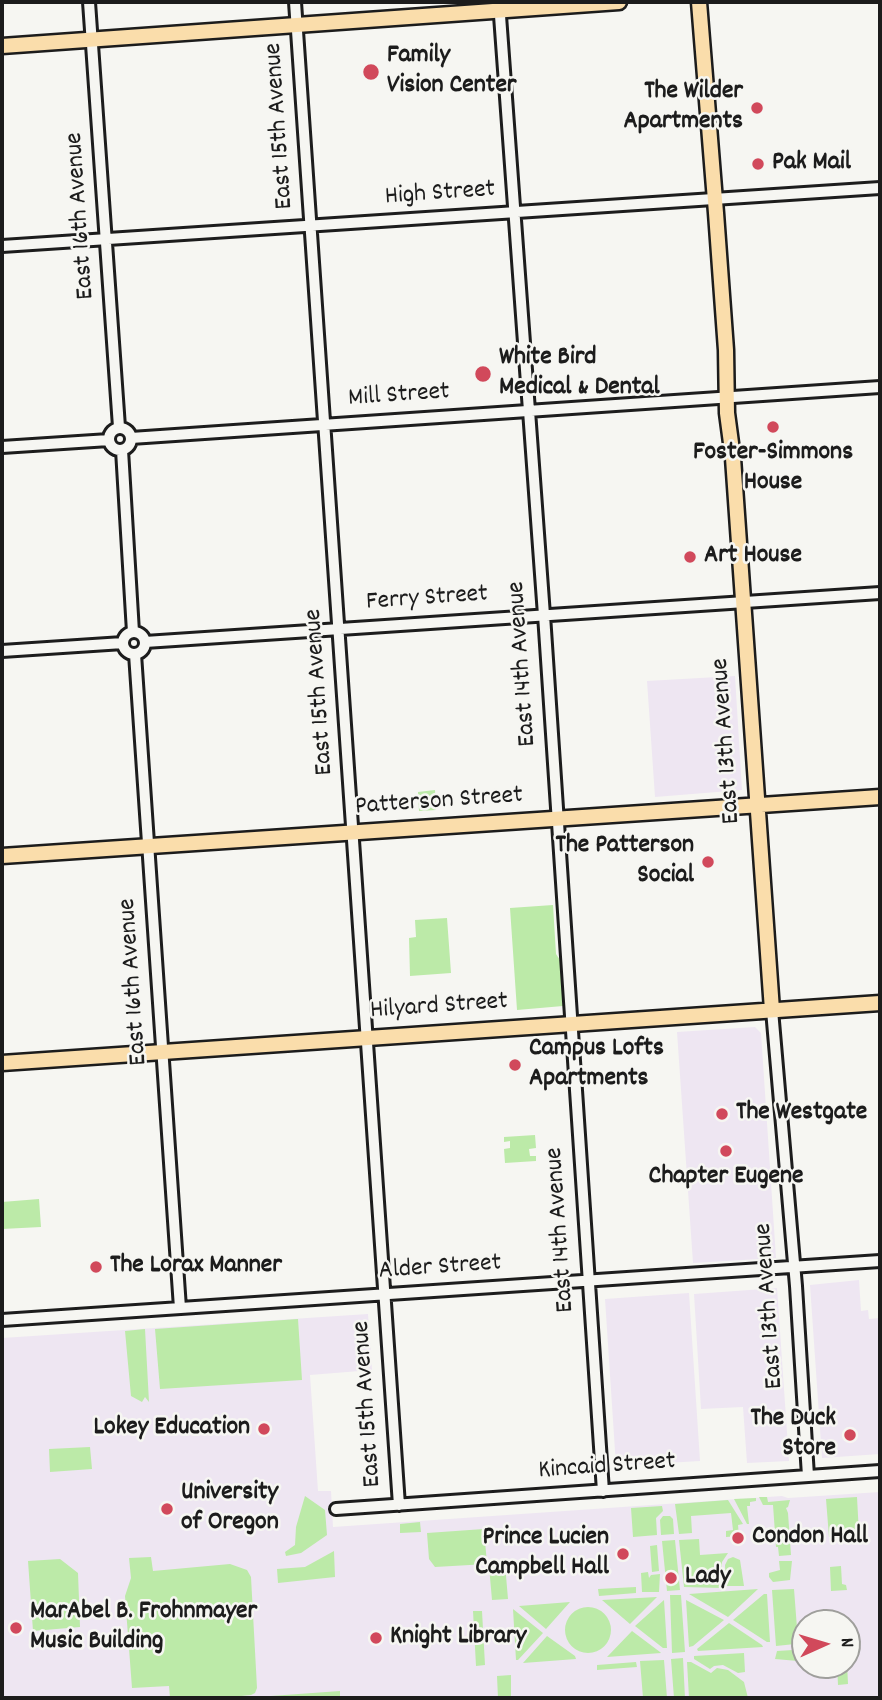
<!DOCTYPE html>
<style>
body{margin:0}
#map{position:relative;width:882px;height:1700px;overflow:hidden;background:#f6f6f2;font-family:Dekko,sans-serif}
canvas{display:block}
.frame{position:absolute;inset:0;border:4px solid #1c1c1c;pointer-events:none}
.north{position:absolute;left:791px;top:1609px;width:70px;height:70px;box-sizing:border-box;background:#f6f6f2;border:2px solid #9f9f9c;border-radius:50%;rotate:86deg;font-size:19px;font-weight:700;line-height:28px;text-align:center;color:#1c1c1c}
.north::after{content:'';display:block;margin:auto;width:24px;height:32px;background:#d1495b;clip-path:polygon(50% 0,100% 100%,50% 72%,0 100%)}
</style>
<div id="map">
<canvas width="882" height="1700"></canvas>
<div class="frame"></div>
<div class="north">N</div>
</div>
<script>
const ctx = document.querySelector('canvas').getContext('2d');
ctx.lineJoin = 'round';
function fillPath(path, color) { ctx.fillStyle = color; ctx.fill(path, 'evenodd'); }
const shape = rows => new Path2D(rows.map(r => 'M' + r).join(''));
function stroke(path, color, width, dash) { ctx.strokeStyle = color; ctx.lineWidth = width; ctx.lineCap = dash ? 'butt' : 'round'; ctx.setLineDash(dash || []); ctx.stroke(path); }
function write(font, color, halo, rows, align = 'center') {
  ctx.font = font + ' Dekko,sans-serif'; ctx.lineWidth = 5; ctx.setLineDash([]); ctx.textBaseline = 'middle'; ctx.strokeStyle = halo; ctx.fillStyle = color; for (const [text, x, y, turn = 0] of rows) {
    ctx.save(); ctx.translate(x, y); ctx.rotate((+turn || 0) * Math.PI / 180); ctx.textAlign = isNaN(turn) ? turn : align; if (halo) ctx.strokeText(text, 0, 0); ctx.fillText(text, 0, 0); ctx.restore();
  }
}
const built = shape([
 [735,676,742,790,655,797,647,681],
 [755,1027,761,1033,776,1258,693,1263,677,1032],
 [859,1280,861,1311,868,1310,869,1319,880,1318,880,1454,822,1458,810,1285],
 [777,1288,789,1461,747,1463,743,1407,701,1409,694,1294],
 [689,1293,700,1461,616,1466,605,1299],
 [368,1314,372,1370,310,1375,318,1491,331,1491,333,1527,782,1496,788,1498,880,1492,880,1698,340,1698,340,1692,245,1698,2,1698,2,1338],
 [805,1623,847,1623,847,1665,805,1665]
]);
const green = shape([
 [435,790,436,810,419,811,418,792],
 [553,905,556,954,560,960,563,1006,517,1010,510,908],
 [447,918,451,973,410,976,409,938,416,937,415,920],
 [535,1135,536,1148,529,1149,530,1156,536,1156,536,1161,505,1163,504,1149,510,1148,510,1141,504,1142,504,1137],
 [39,1199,41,1227,2,1229,2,1202],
 [298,1319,302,1380,160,1389,155,1329],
 [145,1329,149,1402,145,1397,142,1402,131,1396,125,1331],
 [90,1447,92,1469,50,1472,49,1449],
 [305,1496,325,1510,327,1535,301,1553,286,1556,285,1552,295,1545,296,1527],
 [759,1497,767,1497,768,1502,790,1500,788,1507,786,1508,788,1513,791,1555,779,1556,778,1547,776,1547,773,1505,763,1505],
 [857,1497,859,1534,829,1537,826,1499],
 [756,1498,756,1501,750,1502,750,1506,747,1506,749,1524,747,1524,734,1499],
 [728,1500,743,1524,738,1525,739,1536,726,1537,726,1531,733,1530,731,1513,691,1516,692,1533,679,1534,675,1504],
 [662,1506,663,1511,656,1518,657,1535,633,1537,631,1508],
 [663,1516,670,1516,673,1519,674,1534,661,1535,660,1520],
 [420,1522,421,1532,400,1533,400,1524],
 [484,1529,487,1564,435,1567,429,1559,427,1533],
 [699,1539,700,1555,728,1553,722,1562,721,1588,684,1587,679,1540],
 [675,1540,680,1590,667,1591,662,1541],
 [657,1545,659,1571,652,1572,650,1546],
 [334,1551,335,1577,278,1583,277,1569,305,1567],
 [151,1557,153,1571,230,1564,247,1570,251,1577,257,1688,255,1693,251,1695,222,1698,170,1698,169,1686,132,1688,125,1596,131,1578,129,1558],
 [733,1557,740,1560,744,1586,726,1586,725,1565,728,1559],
 [60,1559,78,1573,80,1627,33,1631,28,1561],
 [779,1561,792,1561,790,1580,773,1582,769,1577,769,1573,780,1570],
 [505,1564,508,1599,492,1600,489,1566],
 [841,1566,842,1584,846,1585,847,1590,831,1591,830,1567],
 [648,1572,649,1578,651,1575,660,1574,659,1592,642,1592,641,1573],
 [636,1587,636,1593,599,1596,598,1589],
 [758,1589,728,1617,689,1594],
 [794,1589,798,1641,795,1644,776,1646,772,1590],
 [764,1594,767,1594,770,1642,767,1642,733,1620],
 [670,1595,681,1595,685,1652,672,1653],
 [657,1597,630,1624,602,1600],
 [664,1600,667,1648,663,1648,635,1626],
 [686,1600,724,1620,693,1646,689,1647],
 [570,1602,546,1629,519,1606],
 '565 1630a23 23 0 1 1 46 0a23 23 0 1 1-46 0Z',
 [513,1609,543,1633,518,1660,516,1660],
 [473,1611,482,1611,485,1665,476,1666],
 [729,1623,762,1645,763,1647,698,1651,697,1649],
 [632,1631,660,1652,661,1653,607,1657],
 [547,1636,575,1656,576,1659,523,1663],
 [793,1650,793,1654,797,1654,798,1661,775,1659,777,1651],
 [744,1653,745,1672,738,1673,723,1665,714,1666,710,1669,694,1659,694,1656],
 [683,1658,685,1698,674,1698,671,1659],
 [664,1660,667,1698,643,1698,640,1661],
 [636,1662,637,1667,597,1670,597,1665],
 [687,1662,691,1662,711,1673,717,1668,728,1670,744,1682,748,1698,689,1698],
 [847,1663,848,1684,838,1685,837,1665,847,1665],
 [511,1675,511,1698,498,1698,497,1676],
 [340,1691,340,1698,243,1698]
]);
const minor = shape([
 [89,2,119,427],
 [295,2,399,1505],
 [499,2,544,615,603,1491],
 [2,246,880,188],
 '109 439a11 11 0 1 1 22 0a11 11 0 1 1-22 0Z',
 [131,438,880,387],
 [2,447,109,440],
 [122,450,133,632],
 '123 643a11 11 0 1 1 22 0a11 11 0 1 1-22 0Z',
 [145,642,880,593],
 [2,651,123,643],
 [135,654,180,1308],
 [772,1010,796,1286,808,1476],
 [2,1320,880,1261],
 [336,1509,880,1471]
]);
const major = shape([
 [699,2,716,213,726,350,727,413,733,458,772,1010],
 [2,46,619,2],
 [2,856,880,797],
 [2,1063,880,1003]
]);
const markers = [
 [371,72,9,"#d1495b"],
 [757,108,7,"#d1495b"],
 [758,164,7,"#d1495b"],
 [483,374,9,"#d1495b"],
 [773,427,7,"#d1495b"],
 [690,557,7,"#d1495b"],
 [708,862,7,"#d1495b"],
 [515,1065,7,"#d1495b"],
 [722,1114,7,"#d1495b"],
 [726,1151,7,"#d1495b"],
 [96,1267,7,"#d1495b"],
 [264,1429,7,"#d1495b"],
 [850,1435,7,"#d1495b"],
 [167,1509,7,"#d1495b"],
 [738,1538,7,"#d1495b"],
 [623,1554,7,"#d1495b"],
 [671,1578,7,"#d1495b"],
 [16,1628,7,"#d1495b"],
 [376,1638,7,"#d1495b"]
];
const poiNames = [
 ["Family",387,57],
 ["Vision Center",387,87],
 ["The Wilder",743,93,"right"],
 ["Apartments",743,123,"right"],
 ["Pak Mail",772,164],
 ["White Bird",499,359],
 ["Medical & Dental",499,389],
 ["Foster-Simmons",773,454,"center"],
 ["House",773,484,"center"],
 ["Art House",704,557],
 ["The Patterson",694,847,"right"],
 ["Social",694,877,"right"],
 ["Campus Lofts",529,1050],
 ["Apartments",529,1080],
 ["The Westgate",736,1114],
 ["Chapter Eugene",726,1178,"center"],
 ["The Lorax Manner",110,1267],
 ["The Duck",836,1420,"right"],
 ["Store",836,1450,"right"],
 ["Lokey Education",250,1429,"right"],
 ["University",181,1494],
 ["of Oregon",181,1524],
 ["Condon Hall",752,1538],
 ["Prince Lucien",609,1539,"right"],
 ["Campbell Hall",609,1569,"right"],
 ["Lady",685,1578],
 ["MarAbel B. Frohnmayer",30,1613],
 ["Music Building",30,1643],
 ["Knight Library",390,1638]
];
const streetNames = [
 ["East 15th Avenue",281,126,-94],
 ["High Street",440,195,-4],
 ["East 16th Avenue",82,216,-94],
 ["Mill Street",399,397,-4],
 ["Ferry Street",427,600,-4],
 ["East 14th Avenue",524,664,-94],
 ["East 15th Avenue",321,692,-94],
 ["East 13th Avenue",728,741,-94],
 ["Patterson Street",439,803,-4],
 ["East 16th Avenue",135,982,-94],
 ["Hilyard Street",439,1008,-4],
 ["East 14th Avenue",562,1230,-94],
 ["Alder Street",440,1269,-4],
 ["East 13th Avenue",771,1306,-94],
 ["East 15th Avenue",369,1404,-94],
 ["Kincaid Street",607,1468,-4]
];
fillPath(built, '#eee6f2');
fillPath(green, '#bceaa8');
stroke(minor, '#1c1c1c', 16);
stroke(major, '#1c1c1c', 19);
stroke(minor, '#f6f6f2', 10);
stroke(major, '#faddab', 14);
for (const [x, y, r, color] of markers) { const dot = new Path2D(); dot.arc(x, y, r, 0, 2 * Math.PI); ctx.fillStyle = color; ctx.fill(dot); stroke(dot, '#f6f6f2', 2.5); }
write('bold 26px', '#1c1c1c', '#f6f6f2', poiNames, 'left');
write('26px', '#1c1c1c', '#f6f6f2', streetNames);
</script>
